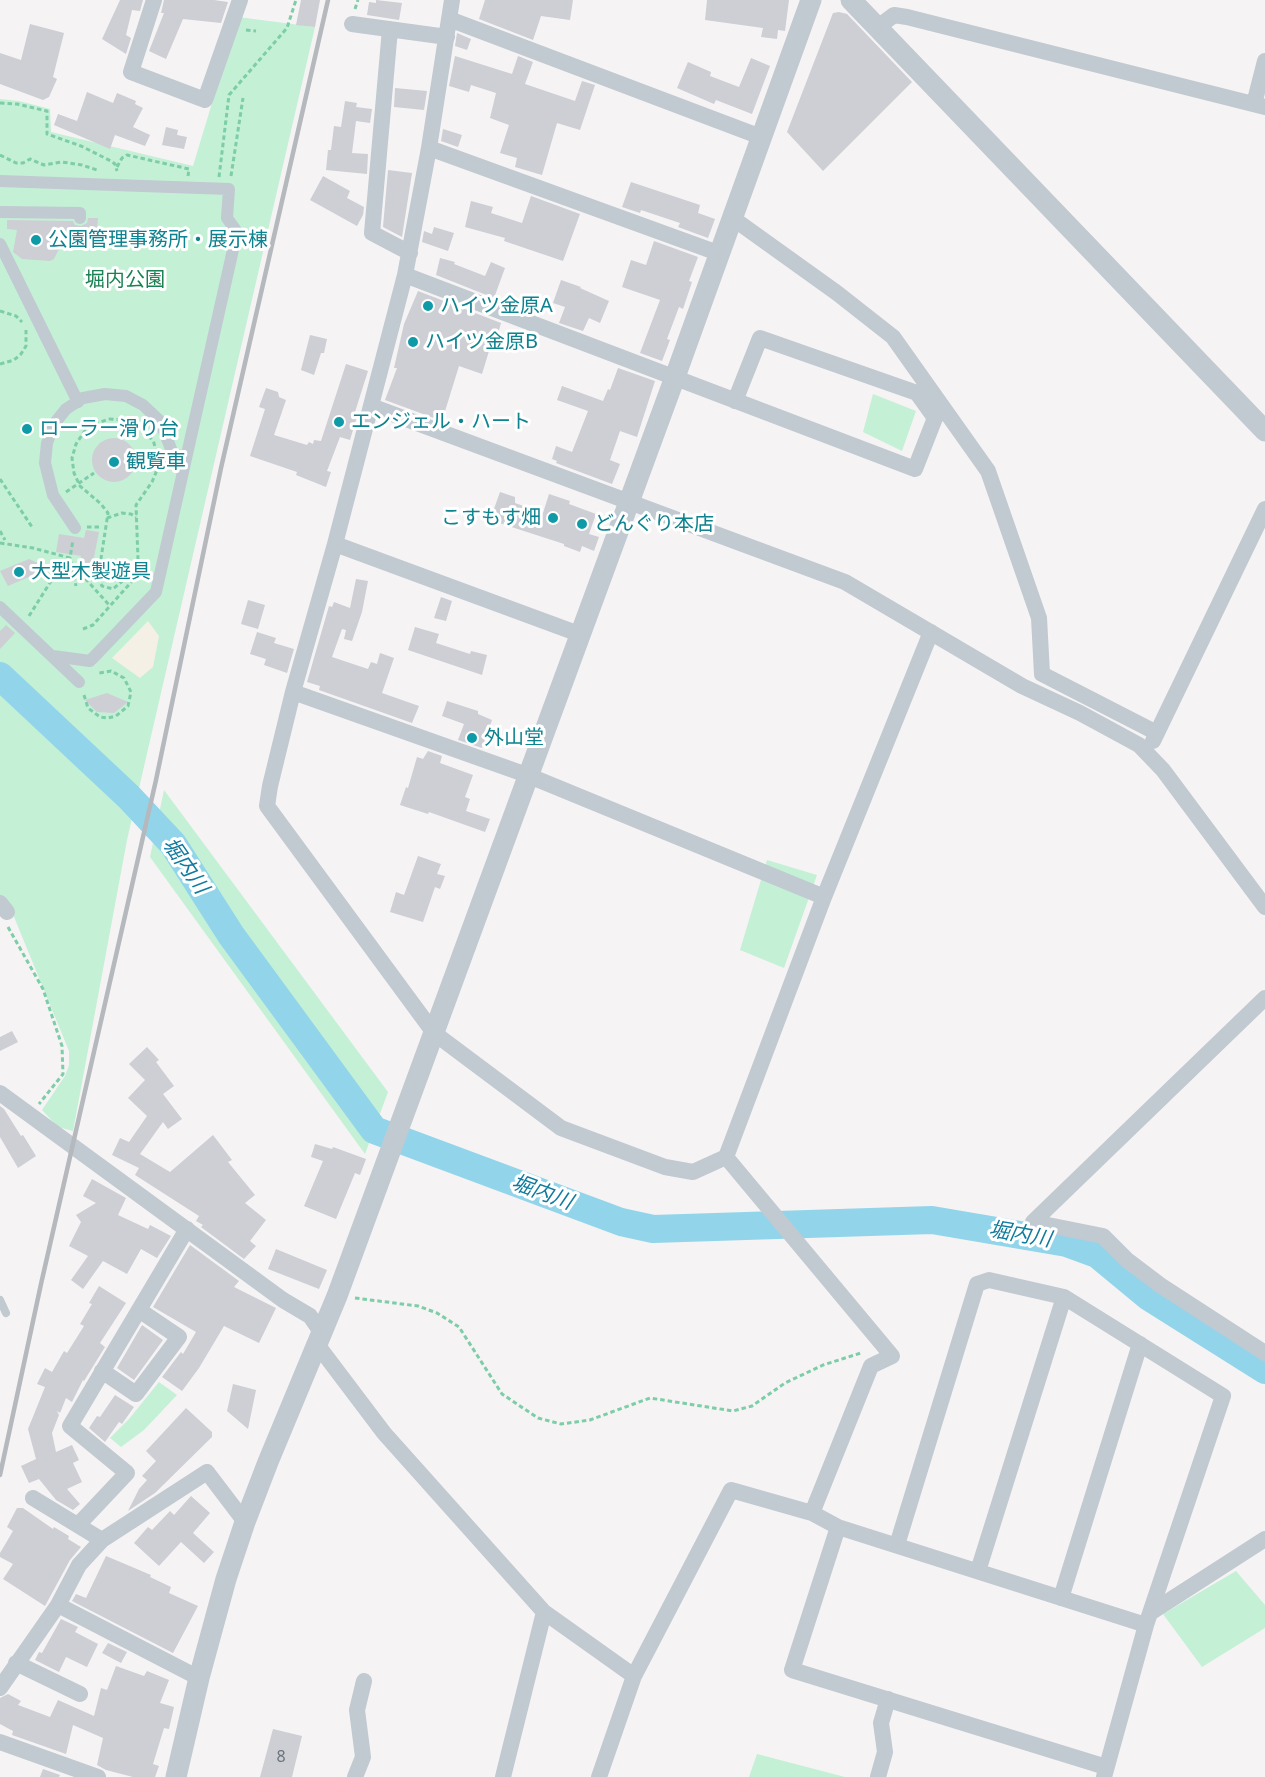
<!DOCTYPE html>
<meta charset="utf-8">
<style>
body{margin:0}
canvas{display:block;background:#f5f3f3}
</style>
<canvas width="1265" height="1777"></canvas>
<script>
const ctx = document.querySelector('canvas').getContext('2d');
ctx.lineJoin = 'round';
function fillPath(path, color) { ctx.fillStyle = color; ctx.fill(path, 'evenodd'); }
const shape = rows => new Path2D(rows.map(r => 'M' + r).join(''));
function stroke(path, color, width, dash) { ctx.strokeStyle = color; ctx.lineWidth = width; ctx.lineCap = dash ? 'butt' : 'round'; ctx.setLineDash(dash || []); ctx.stroke(path); }
function write(font, color, halo, rows, align = 'center') {
  ctx.font = font + ' "Noto Sans","Noto Sans JP",sans-serif'; ctx.lineWidth = 6; ctx.setLineDash([]); ctx.textBaseline = 'middle'; ctx.strokeStyle = halo; ctx.fillStyle = color; for (const [text, x, y, turn = 0] of rows) {
    ctx.save(); ctx.translate(x, y); ctx.rotate((+turn || 0) * Math.PI / 180); ctx.textAlign = isNaN(turn) ? turn : align; if (halo) ctx.strokeText(text, 0, 0); ctx.fillText(text, 0, 0); ctx.restore();
  }
}
const green = shape([
 [238,17,315,27,127,840,73,1131,58,1127,42,1110,65,1076,69,1065,69,1051,12,912,0,896,0,99,19,101,50,109,51,132,193,166],
 [873,394,916,411,902,451,863,432],
 [164,790,388,1092,365,1154,150,857],
 [767,860,817,875,784,968,740,950],
 [159,1382,177,1395,144,1430,121,1447,110,1438,129,1419],
 [1236,1571,1265,1605,1265,1628,1202,1667,1163,1614],
 [757,1754,845,1777,749,1777]
]);
const sand = shape([
 [148,621,159,636,153,667,140,678,112,658]
]);
const river = shape([
 [0,676,129,797,173,844,231,935,374,1130,621,1222,653,1229,932,1220,1067,1243,1097,1254,1149,1297,1265,1370]
]);
const building = shape([
 [120,0,143,0,140,11,132,10,126,35,131,38,126,54,102,39],
 [164,0,214,0,228,2,221,23,183,19,166,59,149,51,164,13,161,13],
 [301,0,320,0,315,27,296,25],
 [376,0,402,3,399,20,367,15,369,2,376,3],
 [485,0,573,0,570,20,541,16,533,40,479,19],
 [707,0,789,0,785,31,778,30,777,39,761,37,763,28,705,20],
 [839,12,847,14,912,82,823,171,787,132,833,13],
 [30,24,64,33,53,77,57,79,49,97,43,100,0,84,0,53,21,60],
 [457,33,471,39,467,50,455,46],
 [455,56,512,74,518,56,533,62,525,84,575,101,582,81,595,85,580,130,557,123,542,175,515,167,517,158,500,153,509,125,490,118,496,93,471,85,469,92,449,86],
 [751,58,770,66,752,114,716,100,714,104,677,88,688,62,711,72,710,76,739,87],
 [395,88,427,91,424,110,394,107],
 [87,92,113,103,117,93,136,101,135,104,143,108,133,127,150,135,145,146,115,135,110,149,54,125,58,114,77,121],
 [345,101,357,103,356,107,372,109,370,123,356,121,352,153,368,154,367,174,326,170,328,150,331,150,334,126,341,127],
 [166,127,178,130,177,135,187,137,184,149,162,145],
 [443,129,462,135,458,147,441,141],
 [388,170,412,173,402,237,383,227],
 [323,176,350,191,347,198,364,207,363,215,357,226,310,200],
 [631,182,700,205,698,213,715,219,708,238,678,227,680,223,641,210,640,213,622,207],
 [531,196,580,214,563,261,504,241,505,238,465,227,471,201,493,207,491,213,522,223],
 [88,218,98,218,97,231,55,231,59,249,54,259,50,261,22,259,13,252,17,230,7,229,7,220,73,221,75,225,81,226,87,223],
 [434,227,454,233,448,251,422,242,424,231,432,234],
 [654,241,698,257,689,281,692,282,683,309,679,307,667,339,670,340,662,361,640,353,660,300,622,287,631,260,646,265],
 [440,258,455,262,454,264,485,276,491,262,505,268,494,298,436,275],
 [561,280,581,287,580,288,609,301,600,323,589,318,583,331,559,323,565,307,553,303],
 [418,291,501,323,493,352,489,351,482,374,459,366,442,421,385,400,397,368,394,368,404,324],
 [310,335,327,339,324,353,321,353,314,375,301,370],
 [346,364,368,371,355,412,358,413,350,440,340,437,327,471,331,472,326,487,296,475,297,472,250,456,265,409,259,407,266,388,278,392,279,397,286,400,274,435,307,445,309,442,313,444,314,440,321,441],
 [618,368,655,381,637,437,620,431,610,460,620,464,612,484,556,463,557,461,552,459,556,446,572,452,588,411,557,400,562,386,603,401,608,389,610,390],
 '92 460a22 22 0 1 1 44 0a22 22 0 1 1-44 0Z',
 [500,492,515,497,515,503,543,513,549,494,570,501,569,504,596,514,589,534,599,537,594,551,582,546,580,552,564,546,564,544,490,520],
 [86,530,99,532,92,567,80,565,81,556,56,552,59,534,84,538],
 [29,559,42,565,38,573,8,586,0,571],
 [356,579,368,581,362,612,352,641,344,639,346,630,342,629,332,657,368,669,371,662,377,664,380,653,394,658,382,693,419,706,412,723,319,690,320,686,307,682,329,606,332,607,334,602,350,608],
 [441,597,452,601,446,621,434,618],
 [248,600,265,605,258,629,241,624],
 [6,625,15,633,0,649,0,631],
 [415,627,439,634,436,643,470,654,471,651,487,655,482,675,408,650],
 [257,632,276,638,274,643,294,649,287,673,264,665,266,659,250,654],
 [107,693,128,702,114,713,97,712,85,700],
 [447,701,478,711,478,714,492,720,482,748,458,740,464,724,442,716],
 [428,751,442,756,440,763,473,775,465,797,470,799,466,811,490,819,485,832,429,812,428,814,400,805,406,787,408,788,417,757,423,759],
 [418,856,441,864,437,874,445,876,440,889,435,887,423,922,390,912,396,892,404,895],
 [12,1031,18,1042,0,1051,0,1037],
 [147,1047,159,1060,156,1062,174,1086,163,1094,182,1119,168,1129,163,1122,140,1154,170,1172,213,1135,232,1160,228,1162,255,1195,245,1203,266,1220,250,1241,256,1246,244,1259,201,1227,203,1225,196,1221,199,1216,135,1175,139,1168,112,1155,120,1138,129,1142,147,1116,128,1098,145,1080,129,1064],
 [0,1106,4,1109,21,1136,23,1135,36,1156,18,1168,0,1137],
 [315,1144,332,1149,333,1147,366,1159,360,1175,355,1173,336,1219,304,1206,323,1161,311,1157],
 [92,1179,126,1198,118,1215,148,1229,150,1225,171,1236,157,1258,141,1249,127,1274,103,1261,83,1289,71,1280,88,1256,69,1246,81,1222,76,1215,96,1203,83,1196],
 [190,1245,239,1281,234,1287,276,1308,259,1343,224,1326,199,1368,182,1391,162,1377,181,1352,183,1354,196,1332,153,1307],
 [276,1249,327,1270,319,1289,268,1269],
 [99,1286,126,1303,100,1343,105,1347,84,1381,83,1380,72,1402,66,1398,60,1413,57,1411,59,1415,52,1433,56,1452,72,1445,79,1460,73,1463,82,1482,67,1489,80,1504,73,1510,56,1500,39,1479,29,1483,21,1466,36,1459,28,1429,45,1387,37,1384,45,1368,52,1372,64,1351,67,1353,84,1326,80,1324,92,1304,89,1303],
 [142,1325,163,1340,134,1380,117,1368],
 [233,1384,256,1390,248,1429,227,1411],
 [115,1395,134,1407,122,1424,119,1422,105,1442,89,1428,97,1416,100,1417],
 [186,1408,212,1432,212,1437,155,1493,128,1511,139,1489,147,1480,142,1476,156,1461,146,1451],
 [191,1496,210,1513,193,1533,214,1552,204,1563,181,1542,159,1566,134,1543,148,1527,152,1530,170,1511,174,1515],
 [17,1508,23,1508,53,1529,54,1527,69,1536,68,1539,81,1547,70,1560,45,1606,3,1579,13,1564,0,1557,0,1553,13,1531,7,1527],
 [106,1556,151,1575,150,1577,171,1587,169,1593,198,1606,173,1653,72,1601,76,1594,86,1598],
 [61,1619,78,1627,75,1632,98,1644,87,1667,66,1657,59,1672,35,1660,39,1652,42,1653],
 [108,1643,127,1652,121,1663,102,1653],
 [116,1666,144,1676,147,1671,169,1680,160,1703,174,1707,169,1729,164,1728,153,1764,159,1766,155,1777,133,1777,106,1770,97,1765,103,1738,73,1725,66,1754,12,1735,13,1731,0,1724,0,1698,8,1694,21,1701,18,1705,50,1717,58,1700,94,1716,101,1688,107,1690],
 [273,1729,302,1736,292,1777,260,1777],
 [43,1769,60,1775,59,1777,40,1777]
]);
const path = shape([
 [355,9,358,0],
 [246,30,256,31],
 [0,103,17,104,47,111,47,134,81,146,111,161,115,164,117,171],
 [0,155,16,163,23,163,30,159,44,165,62,162,82,165,97,170],
 [117,167,122,158,127,155,189,169,188,176],
 [231,176,243,98],
 [219,177,229,95,287,28,296,0],
 [0,311,16,316,22,322],
 [0,364,14,360,21,354,26,346,26,330],
 [109,419,123,420,135,424,146,432,154,443,157,456,157,470,152,482,136,505,138,559,127,577,113,589,102,586,98,578,108,513,101,504,80,486,74,473,72,458,76,444,84,432,95,424,109,419],
 [0,479,32,527],
 [66,492,94,473],
 [107,518,122,513,131,514,136,517],
 [87,527,99,527],
 [0,531,5,540],
 [0,543,33,548,70,558,76,586],
 [73,567,84,568,83,576,110,606],
 [29,616,58,570,70,558,73,540],
 [83,629,93,625,134,579],
 [84,695,88,708,100,717,108,718,116,716,128,706,131,692,124,678,111,671,99,673],
 [8,927,43,989,62,1046,63,1074,39,1104],
 [355,1298,418,1306,437,1313,459,1327,502,1394,538,1418,561,1424,590,1420,650,1398,733,1411,752,1406,785,1383,823,1365,861,1353]
]);
const service = shape([
 [0,1300,6,1313]
]);
const pedestrian = shape([
 [0,181,229,189,227,218,237,232,156,592,92,659],
 [0,212,80,213,80,218],
 [0,244,78,402],
 [75,528,53,495,45,463,47,443,54,424,66,409,83,398,105,394,126,396,143,405,160,421,173,454,186,457],
 [0,607,79,682],
 [53,656,90,661]
]);
const minor = shape([
 [154,0,131,72,205,100,240,0],
 [452,0,429,148,405,275,335,544,293,692,270,786,267,806,434,1033,561,1128,665,1167,693,1172,726,1157,824,897,931,632],
 [449,19,761,137],
 [352,24,447,37],
 [878,27,894,15,907,17,1265,107],
 [390,29,372,233,410,253],
 [1254,104,1265,61],
 [429,148,718,253],
 [731,217,837,293,893,337,988,471,1039,618,1042,674,1157,733],
 [405,275,915,469,935,418,917,393,760,338,735,401],
 [371,406,845,582,1022,686,1080,713,1139,745,1163,770,1265,907],
 [335,544,579,634],
 [293,692,527,775,824,897],
 [1153,741,1265,509],
 [0,903,7,912],
 [1265,998,1033,1222,1103,1236,1127,1260,1160,1285,1265,1353],
 [0,1093,283,1300,310,1316,321,1332],
 [726,1157,892,1356,871,1366,812,1513],
 [1064,1297,1223,1396,1146,1625,1104,1777],
 [316,1343,384,1433,544,1612,634,1676],
 [102,1371,136,1394,179,1337,139,1310],
 [33,1498,102,1540],
 [78,1525,127,1473,70,1426,187,1229],
 [838,1527,792,1670,1106,1767],
 [897,1545,977,1284,989,1280,1064,1297,978,1571],
 [1061,1598,1140,1344],
 [58,1605,199,1678],
 [1150,1613,1265,1539],
 [16,1663,80,1694],
 [0,1688,58,1605,79,1565,102,1540,207,1472,245,1522],
 [0,1742,98,1777],
 [355,1777,363,1757,357,1710,364,1681],
 [503,1777,544,1612],
 [599,1777,634,1676,731,1490,812,1513,838,1527,1146,1625],
 [878,1777,885,1752,881,1723,888,1699]
]);
const tertiary = shape([
 [851,0,1265,431],
 [176,1777,199,1678,226,1579,245,1522,268,1462,337,1296,675,377,811,0]
]);
const rail = shape([
 [0,1475,41,1284,156,780,221,468,328,0]
]);
const markers = [
 [36,240,6,"#0f9aa8"],
 [428,306,6,"#0f9aa8"],
 [413,342,6,"#0f9aa8"],
 [339,422,6,"#0f9aa8"],
 [27,429,6,"#0f9aa8"],
 [114,462,6,"#0f9aa8"],
 [553,518,6,"#0f9aa8"],
 [582,524,6,"#0f9aa8"],
 [19,572,6,"#0f9aa8"],
 [472,738,6,"#0f9aa8"]
];
const numberNames = [
 ["8",281,1757]
];
const cultureNames = [
 ["公園管理事務所・展示棟",48,240],
 ["ハイツ金原A",440,306],
 ["ハイツ金原B",425,342],
 ["エンジェル・ハート",351,422],
 ["ローラー滑り台",39,429],
 ["観覧車",126,462],
 ["こすもす畑",541,518,"right"],
 ["どんぐり本店",594,524],
 ["大型木製遊具",31,572],
 ["外山堂",484,738]
];
const parkNames = [
 ["堀内公園",125,280]
];
const waterNames = [
 ["堀内川",185,866,55],
 ["堀内川",542,1193,20],
 ["堀内川",1020,1235,10]
];
fillPath(green, '#c4f0d6');
fillPath(sand, '#f4f0e5');
stroke(river, '#92d5eb', 28);
fillPath(building, '#cdcfd5');
stroke(path, '#7ccda8', 3, [4.5, 3]);
stroke(service, '#c1c9d1', 8);
stroke(pedestrian, '#c1c9d1', 12);
stroke(minor, '#c1c9d1', 16);
stroke(tertiary, '#c1c9d1', 21);
stroke(rail, '#b5b8bd', 4.5);
for (const [x, y, r, color] of markers) { const dot = new Path2D(); dot.arc(x, y, r, 0, 2 * Math.PI); ctx.fillStyle = color; ctx.fill(dot); stroke(dot, '#fff', 2); }
write('16px', '#6b747d', null, numberNames);
write('20px', '#0d838f', '#fff', cultureNames, 'left');
write('20px', '#1a8252', '#fff', parkNames);
write('italic 21px', '#107b9e', '#fff', waterNames);
</script>
